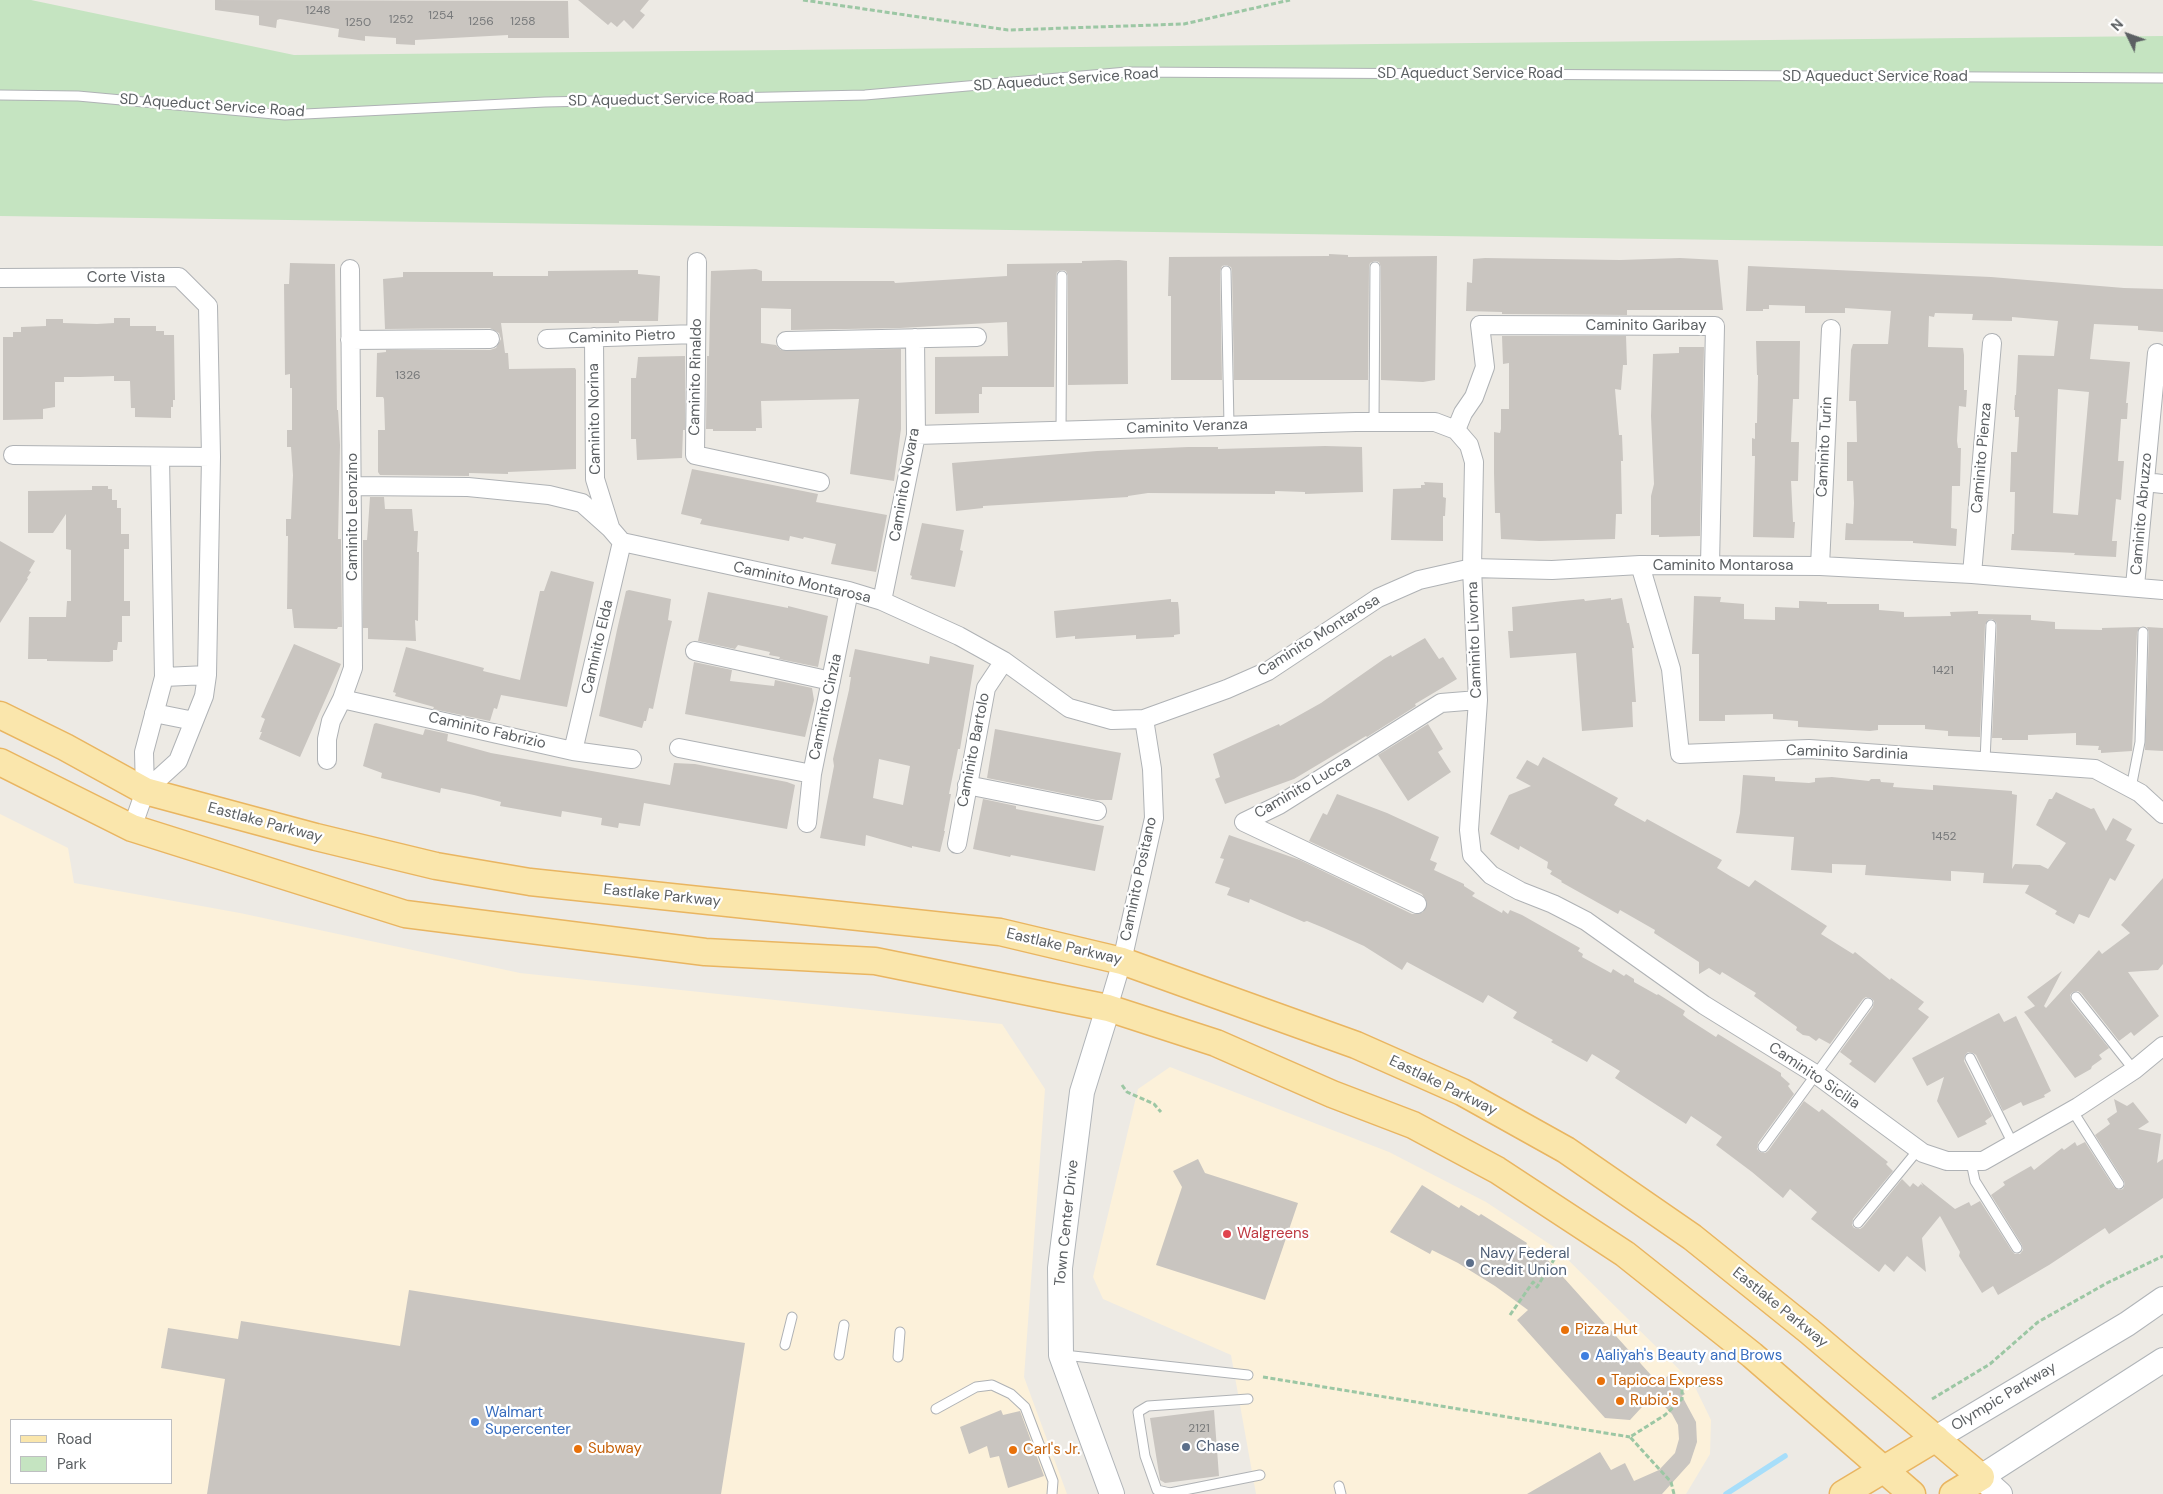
<!DOCTYPE html>
<style>
body{margin:0}
#map{position:relative;width:2163px;height:1494px;overflow:hidden;background:#edeae4;font-family:"DM Sans",sans-serif}
canvas{display:block}
.legend{position:absolute;left:10px;top:1419px;width:162px;height:65px;box-sizing:border-box;background:#fff;border:1px solid #bebfc1;margin:0;padding:6px 9px;list-style:none;font-size:15px;color:#5c6063}
.legend li{display:flex;align-items:center;gap:10px;height:25px}
.legend b{width:25px;border:1px solid #bebfc1}
.north{position:absolute;left:2103px;top:10px;width:50px;height:50px;-webkit-text-stroke:4px #fff;paint-order:stroke;rotate:312deg;font-size:14px;font-weight:700;line-height:20px;text-align:center;color:#5c6063}
.north::after{content:'';display:block;margin:auto;width:18px;height:22px;background:#5c6063;clip-path:polygon(50% 0,100% 100%,50% 72%,0 100%)}
</style>
<div id="map">
<canvas width="2163" height="1494"></canvas>
<ul class="legend">
<li><b style="height:6px;background:#fae6ac"></b>Road</li>
<li><b style="height:14px;background:#c5e4c1"></b>Park</li>
</ul>
<div class="north">N</div>
</div>
<script>
const ctx = document.querySelector('canvas').getContext('2d');
ctx.lineJoin = 'round';
function fillPath(path, color) { ctx.fillStyle = color; ctx.fill(path, 'evenodd'); }
const shape = rows => new Path2D(rows.map(r => 'M' + r).join(''));
function stroke(path, color, width, dash) { ctx.strokeStyle = color; ctx.lineWidth = width; ctx.lineCap = dash ? 'butt' : 'round'; ctx.setLineDash(dash || []); ctx.stroke(path); }
function write(font, color, halo, rows, align = 'center') {
  ctx.font = font + ' "DM Sans",sans-serif'; ctx.lineWidth = 4.5; ctx.setLineDash([]); ctx.textBaseline = 'middle'; ctx.strokeStyle = halo; ctx.fillStyle = color; for (const [text, x, y, turn = 0] of rows) {
    ctx.save(); ctx.translate(x, y); ctx.rotate((+turn || 0) * Math.PI / 180); ctx.textAlign = isNaN(turn) ? turn : align; if (halo) ctx.strokeText(text, 0, 0); ctx.fillText(text, 0, 0); ctx.restore();
  }
}
const commercial = shape([
 [0,814,68,848,74,883,240,913,520,973,1002,1024,1045,1089,1024,1377,1067,1494,0,1494],
 [11,1420,171,1420,171,1483,11,1483],
 [1170,1067,1389,1152,1486,1202,1557,1249,1693,1383,1711,1420,1710,1454,1686,1494,1256,1494,1231,1355,1103,1299,1093,1277,1138,1089]
]);
const green = shape([
 [0,0,31,0,294,55,2163,36,2163,246,0,216]
]);
const stream = shape([
 [1726,1494,1785,1456]
]);
const building = shape([
 [215,0,568,1,569,38,508,38,508,35,415,40,415,45,396,44,396,38,365,36,365,41,338,37,339,29,280,19,277,20,276,28,259,25,259,16,215,10],
 [578,0,649,0,640,11,645,15,633,29,624,20,617,27,611,22,608,25],
 [1329,254,1348,255,1348,257,1437,256,1435,380,1423,382,1381,380,1381,267,1379,262,1375,261,1370,263,1369,267,1368,380,1234,380,1232,271,1231,267,1226,265,1222,266,1220,271,1222,380,1171,380,1171,296,1168,296,1169,257,1329,256],
 [1485,258,1620,260,1680,258,1718,260,1723,310,1627,310,1627,315,1502,314,1502,312,1466,311,1467,282,1472,283,1473,259],
 [1119,260,1127,261,1128,384,1068,385,1068,276,1066,271,1062,270,1057,272,1056,276,1054,387,982,387,982,394,979,394,979,413,935,414,935,357,1008,356,1007,322,900,328,791,330,791,309,761,308,761,343,776,345,781,350,901,349,901,429,894,481,850,474,859,399,761,401,762,428,756,428,756,431,713,431,713,429,706,429,707,356,709,356,711,271,756,269,762,271,762,281,894,281,895,283,1007,276,1007,264,1082,263,1082,261],
 [290,263,335,264,337,410,338,410,340,445,338,539,341,539,342,627,338,627,337,629,294,628,292,609,287,609,288,536,286,536,286,519,291,519,293,475,291,447,287,447,287,430,292,430,292,388,290,388,290,374,285,375,284,284,289,284],
 [1748,266,1991,277,2124,288,2163,289,2163,332,2138,330,2138,326,2094,324,2090,359,2130,362,2126,403,2128,403,2127,419,2121,419,2118,461,2124,461,2121,500,2116,499,2112,541,2117,541,2116,557,2074,555,2075,553,2011,550,2012,534,2014,534,2015,492,2010,492,2011,461,2011,452,2017,452,2019,417,2015,417,2015,410,2014,410,2015,395,2016,395,2018,355,2054,356,2058,321,2012,317,2012,321,1972,320,1973,314,1935,313,1934,317,1929,316,1928,347,1963,348,1964,355,1964,390,1967,390,1966,407,1959,406,1957,441,1958,448,1961,448,1960,486,1952,486,1951,528,1957,529,1956,546,1913,543,1913,541,1845,540,1846,523,1853,524,1854,503,1853,481,1847,481,1847,442,1857,442,1856,401,1849,401,1851,350,1853,344,1888,344,1891,311,1845,308,1845,313,1805,313,1805,306,1769,305,1769,309,1763,309,1763,311,1746,311],
 [2058,389,2089,392,2078,515,2053,513],
 [638,270,638,274,660,276,658,321,619,321,619,323,501,323,505,353,508,353,509,369,575,368,576,370,576,469,508,472,508,474,469,473,469,476,380,475,378,472,378,430,385,430,384,399,383,397,376,397,377,353,386,352,386,350,490,350,496,348,501,339,499,333,490,328,385,329,383,279,403,277,403,272,493,272,493,276,548,276,548,271],
 [114,318,130,318,130,326,156,326,156,331,164,331,164,335,174,335,175,400,173,400,173,407,171,407,171,418,135,417,135,408,131,408,130,381,114,381,114,376,80,377,64,377,64,382,55,382,55,407,43,409,43,419,3,420,3,337,13,337,13,332,21,332,21,327,46,326,46,319,63,319,63,323,97,324,114,323],
 [1502,336,1626,336,1627,365,1623,365,1621,390,1615,389,1619,435,1622,435,1623,461,1621,461,1622,514,1616,514,1615,539,1539,541,1501,539,1500,513,1495,513,1494,473,1494,432,1500,433,1501,429,1501,409,1509,409,1509,363,1503,364],
 [1756,341,1800,341,1799,399,1793,399,1791,442,1799,442,1798,481,1791,481,1793,522,1795,522,1794,538,1753,537,1755,456,1752,456,1752,438,1755,439,1755,423,1757,423,1758,375,1757,375],
 [1679,347,1704,347,1700,536,1659,537,1659,535,1651,535,1651,496,1654,484,1651,416,1653,354,1679,353],
 [685,356,685,430,683,430,682,458,637,460,636,439,631,439,631,378,636,378,638,357],
 [1325,446,1362,447,1363,492,1305,494,1305,492,1275,491,1275,494,1148,493,1128,496,1128,497,983,506,983,508,956,511,952,463,1097,451,1188,447,1218,447,1218,449],
 [692,469,818,494,816,502,887,515,876,572,831,564,836,544,804,537,803,539,790,536,789,541,773,538,700,524,702,519,681,514],
 [1424,482,1443,483,1443,497,1446,498,1445,516,1443,516,1443,541,1391,540,1393,489,1421,488,1421,485,1425,485],
 [92,486,108,486,108,489,112,489,112,500,117,500,117,508,121,508,121,534,129,534,129,549,124,549,124,601,130,601,130,616,122,616,122,642,118,642,117,650,113,650,113,661,109,662,47,661,47,659,28,659,29,617,66,617,67,601,71,601,71,550,66,549,66,514,53,533,28,533,28,491,92,490],
 [370,497,384,497,385,509,412,509,414,531,418,531,417,552,419,552,418,621,415,620,416,641,368,639,368,628,363,628,363,540,367,540],
 [922,523,964,530,960,550,963,551,955,587,911,579,912,576,910,575],
 [0,541,35,561,29,571,31,572,27,578,28,579,0,623],
 [551,571,594,582,567,707,501,695,497,709,494,708,490,721,433,709,434,707,395,696,396,693,393,692,406,647,484,668,483,671,520,680,540,591,544,591],
 [629,590,671,599,668,620,672,621,667,643,653,709,649,708,646,721,644,721,642,728,599,716,617,630,626,591],
 [708,592,788,608,788,606,828,616,818,667,779,659,780,657,769,655,770,652,738,645,735,649,698,641],
 [1694,596,1721,597,1720,602,1744,604,1744,619,1775,620,1775,607,1799,608,1799,601,1827,602,1827,604,1879,604,1879,610,1904,612,1904,617,1951,616,1950,612,1978,611,1978,614,2031,615,2031,620,2055,622,2055,629,2102,630,2102,628,2140,627,2137,632,2132,751,2101,753,2101,750,2098,750,2099,746,2076,745,2076,733,2028,735,2028,740,2002,740,2002,738,1992,738,1997,625,1996,622,1992,619,1988,620,1985,625,1980,737,1948,736,1948,731,1925,729,1925,725,1878,725,1878,730,1870,731,1798,727,1798,721,1773,719,1773,714,1725,715,1725,721,1699,721,1699,654,1692,654],
 [1611,598,1611,600,1622,598,1627,623,1629,623,1634,648,1632,648,1636,702,1632,702,1633,727,1582,731,1576,653,1510,658,1508,631,1513,631,1512,607,1563,601,1584,599,1585,601],
 [1171,599,1171,602,1178,602,1179,610,1180,634,1174,635,1174,637,1136,639,1136,635,1075,639,1075,636,1056,638,1054,611],
 [2147,627,2163,628,2163,751,2145,750,2149,632],
 [1425,638,1439,659,1443,657,1457,679,1415,704,1416,706,1367,737,1366,736,1294,779,1225,804,1215,779,1220,777,1213,754,1279,724,1280,726,1321,703,1384,659,1391,655,1392,657],
 [294,644,341,664,300,757,259,739,262,732,260,732,265,719,261,717],
 [855,649,929,664,930,656,974,665,960,749,958,749,949,794,951,794,944,831,945,831,940,852,912,846,912,848,866,835,865,846,820,838,834,766,833,759,849,690,851,677,849,677],
 [879,759,910,766,903,805,873,798],
 [694,662,732,670,730,681,774,686,775,680,812,688,814,700,805,737,685,714],
 [376,723,423,735,425,729,448,734,447,741,491,753,670,785,674,763,695,764,787,782,795,785,787,829,644,803,640,826,619,823,618,828,601,825,602,818,562,811,561,817,500,806,501,802,474,795,441,788,440,793,424,789,381,778,382,773,363,766,374,724],
 [1428,724,1443,749,1438,752,1451,772,1408,801,1378,755],
 [995,729,1121,753,1112,800,1096,800,987,778],
 [1543,757,1618,798,1614,805,1645,822,1647,819,1722,860,1717,868,1730,876,1749,887,1755,880,1827,926,1821,934,1853,954,1855,952,1890,980,1891,978,1924,1002,1918,1009,1929,1017,1875,1083,1849,1064,1852,1061,1840,1052,1873,1007,1874,1001,1871,998,1866,997,1863,999,1830,1044,1819,1038,1816,1041,1809,1036,1803,1035,1796,1030,1797,1027,1754,996,1756,993,1722,972,1720,975,1709,968,1699,974,1699,962,1654,933,1655,930,1620,910,1618,914,1561,882,1562,881,1550,874,1552,871,1547,868,1548,862,1520,846,1519,850,1490,834,1509,795,1531,786,1516,778,1527,760,1538,766],
 [1743,775,1775,777,1775,781,1809,783,1815,782,1815,778,1832,777,1869,781,1871,779,1880,779,1881,782,1894,783,1893,787,1933,790,1933,785,2012,791,2012,794,2017,795,2012,869,2015,864,2040,865,2048,869,2066,843,2036,825,2049,799,2052,799,2056,792,2091,809,2094,808,2106,831,2113,818,2132,829,2126,840,2135,845,2115,881,2110,878,2089,918,2079,914,2074,924,2055,914,2057,911,2025,893,2029,885,1983,883,1984,873,1951,871,1951,881,1865,875,1866,865,1832,864,1832,873,1791,870,1794,837,1736,833,1740,813],
 [1337,794,1387,813,1439,837,1430,860,1437,863,1434,870,1464,884,1464,886,1475,893,1472,896,1502,913,1503,910,1508,914,1510,910,1522,915,1580,948,1578,951,1583,954,1582,957,1611,973,1613,969,1624,976,1626,974,1634,979,1634,982,1657,995,1658,994,1685,1011,1683,1015,1688,1019,1716,1037,1718,1034,1781,1073,1781,1076,1790,1084,1788,1086,1794,1094,1758,1143,1757,1149,1760,1152,1765,1153,1768,1151,1804,1101,1819,1112,1822,1109,1888,1162,1886,1164,1893,1171,1853,1219,1852,1225,1854,1228,1860,1229,1863,1227,1902,1179,1910,1187,1913,1183,1918,1187,1921,1184,1923,1186,1921,1182,1955,1209,1969,1202,1971,1206,1980,1201,2012,1251,2015,1254,2020,1254,2023,1250,2022,1245,1991,1195,2005,1185,2003,1182,2031,1166,2034,1170,2062,1148,2064,1150,2075,1142,2077,1146,2085,1142,2114,1187,2119,1190,2123,1189,2125,1184,2124,1181,2095,1135,2110,1124,2107,1119,2117,1112,2114,1099,2127,1106,2133,1102,2149,1122,2138,1129,2161,1134,2157,1163,2163,1159,2163,1198,2109,1234,2105,1228,2049,1265,1998,1295,1993,1286,1982,1293,1959,1256,1960,1252,1940,1216,1922,1238,1926,1272,1907,1256,1894,1272,1885,1264,1879,1272,1811,1219,1817,1212,1790,1189,1783,1198,1752,1172,1716,1145,1722,1137,1691,1116,1686,1124,1615,1078,1620,1071,1592,1054,1587,1062,1551,1042,1553,1040,1513,1018,1517,1012,1488,995,1483,1003,1407,962,1402,970,1364,946,1324,928,1307,921,1304,922,1250,899,1249,903,1227,895,1230,888,1215,883,1224,859,1220,858,1229,835,1300,860,1412,914,1418,914,1423,912,1427,903,1422,894,1309,841,1323,813,1327,815],
 [983,799,1016,806,1016,809,1104,826,1095,871,1011,855,1010,857,973,849],
 [2163,878,2163,964,2158,970,2128,972,2159,1016,2134,1036,2131,1032,2119,1041,2081,993,2078,991,2073,992,2070,995,2071,1001,2109,1048,2099,1055,2102,1059,2092,1066,2091,1069,2075,1078,2024,1012,2035,1006,2027,997,2062,971,2044,1006,2046,1008,2099,950,2102,954,2130,933,2121,925],
 [1999,1013,2004,1022,2016,1016,2051,1091,2044,1095,2045,1097,2023,1106,2021,1102,2003,1111,1976,1055,1973,1053,1968,1052,1965,1055,1964,1061,1992,1116,1985,1121,1987,1124,1958,1138,1937,1101,1944,1077,1927,1086,1912,1058],
 [1198,1159,1205,1173,1298,1203,1265,1300,1156,1265,1182,1187,1173,1171],
 [1422,1185,1459,1208,1461,1205,1479,1216,1481,1214,1527,1243,1526,1245,1546,1258,1659,1384,1669,1375,1685,1394,1682,1396,1696,1422,1697,1442,1690,1463,1662,1494,1527,1494,1600,1452,1611,1470,1625,1463,1634,1481,1659,1470,1675,1453,1679,1439,1678,1425,1672,1414,1653,1395,1630,1420,1605,1418,1517,1320,1528,1310,1495,1286,1458,1263,1432,1250,1430,1254,1390,1232],
 [409,1290,745,1343,721,1494,207,1494,225,1379,161,1368,168,1328,238,1339,241,1321,400,1346],
 [1001,1410,1003,1415,1020,1411,1044,1476,1008,1488,999,1456,990,1458,987,1446,969,1454,960,1427],
 [1214,1410,1219,1476,1165,1483,1160,1480,1150,1418]
]);
const path = shape([
 [803,0,1008,30,1184,24,1290,0],
 [1122,1085,1127,1092,1154,1104,1161,1112],
 [1510,1315,1533,1282,1537,1287,1558,1253],
 [1263,1377,1630,1437],
 [1932,1399,1990,1364,2038,1322,2107,1283,2163,1256],
 [1674,1494,1671,1482,1630,1437,1665,1415,1682,1399,1682,1389,1689,1384,1696,1386,1703,1385]
]);
const lane = shape([
 [0,95,78,96,285,115,545,102,865,95,1127,72,2163,78],
 [1226,271,1229,426],
 [1374,422,1375,267],
 [1061,431,1062,276],
 [1985,761,1991,625],
 [2131,788,2140,742,2143,632],
 [2076,997,2134,1070],
 [1970,1058,2013,1144],
 [2072,1110,2119,1184],
 [1763,1147,1868,1003],
 [1971,1162,1975,1181,2017,1248],
 [1858,1223,1918,1150],
 [785,1345,792,1317],
 [839,1355,844,1325],
 [1064,1355,1248,1375],
 [898,1357,900,1332],
 [1248,1399,1148,1406,1138,1412,1145,1456,1157,1490,1170,1493,1260,1475],
 [936,1409,976,1387,992,1385,1011,1394,1025,1407,1053,1481,1052,1494],
 [1339,1486,1341,1494]
]);
const street = shape([
 [697,262,695,455,820,482],
 [0,278,179,277,208,306,211,457,207,675,204,696,178,761,145,791],
 [594,337,595,479,610,527],
 [547,339,696,334],
 [350,340,490,339],
 [786,341,977,337],
 [1456,430,1463,413,1474,397,1485,367,1480,325,1715,326,1710,565],
 [916,435,1356,422,1435,422,1456,430,1469,445,1474,462,1472,568,1478,700,1469,830,1472,855,1491,875,1520,891,1553,904,1586,921,1704,1005,1817,1075,1923,1153,1947,1161,1983,1161,2078,1107,2134,1070,2163,1046],
 [13,455,211,457],
 [2145,482,2163,484],
 [353,486,468,487,549,495,582,503,610,528,622,542,849,591,882,601,959,636,1004,661,1069,708,1112,720,1144,719,1227,689,1268,671,1378,598,1419,580,1472,568,1552,570,1640,565,1820,566,1972,574,2163,590],
 [1640,565,1671,669,1680,754,1809,749,2095,769,2140,793,2163,814],
 [1820,566,1831,329],
 [1972,574,1992,343],
 [2135,586,2157,353],
 [882,601,916,435,915,338],
 [695,651,831,681],
 [164,677,207,675],
 [342,699,573,751,632,759],
 [154,713,194,721],
 [679,748,812,774],
 [573,751,622,542],
 [327,760,327,739,331,721,342,699,353,668,350,269],
 [967,785,1097,811],
 [807,823,812,774,849,591],
 [132,828,145,791,144,752,164,677,160,457],
 [957,844,986,688,1004,661],
 [1417,904,1244,822,1279,805,1441,703,1478,700],
 [1108,1008,1122,961,1154,818,1152,769,1144,719]
]);
const secondary = shape([
 [1108,1008,1082,1092,1060,1268,1061,1355,1112,1494],
 [1936,1438,2127,1324,2163,1299],
 [2000,1494,1981,1477,2163,1360]
]);
const primary = shape([
 [0,715,65,747,145,791,316,837,436,866,530,882,1000,932,1122,961,1356,1045,1462,1092,1566,1150,1692,1237,1809,1331,1981,1477,1953,1494],
 [0,762,132,828,405,914,705,952,875,961,1108,1008,1216,1043,1332,1094,1413,1125,1497,1170,1625,1254,1752,1355,1912,1494],
 [1843,1494,1936,1438]
]);
const markers = [
 [1227,1234,5,"#e0444e"],
 [1470,1263,5,"#5c6f8a"],
 [1565,1330,5,"#e8710a"],
 [1585,1356,5,"#3f7fe0"],
 [1601,1381,5,"#e8710a"],
 [1620,1401,5,"#e8710a"],
 [475,1422,5,"#3f7fe0"],
 [1186,1447,5,"#5c6f8a"],
 [578,1449,5,"#e8710a"],
 [1013,1450,5,"#e8710a"]
];
const numberNames = [
 ["1248",318,11],
 ["1254",441,16],
 ["1252",401,20],
 ["1256",481,22],
 ["1258",523,22],
 ["1250",358,23],
 ["1326",408,376],
 ["1421",1943,671],
 ["1452",1944,837],
 ["2121",1199,1429]
];
const streetNames = [
 ["SD Aqueduct Service Road",1470,74],
 ["SD Aqueduct Service Road",1875,77],
 ["SD Aqueduct Service Road",1066,80,-4],
 ["SD Aqueduct Service Road",661,100,-1],
 ["SD Aqueduct Service Road",212,106,4],
 ["Corte Vista",126,278],
 ["Caminito Garibay",1646,326],
 ["Caminito Pietro",622,337,-2],
 ["Caminito Rinaldo",696,377,-89],
 ["Caminito Norina",595,419,-91],
 ["Caminito Veranza",1187,427,-2],
 ["Caminito Turin",1825,447,-87],
 ["Caminito Pienza",1982,458,-85],
 ["Caminito Novara",905,485,-80],
 ["Caminito Abruzzo",2142,514,-85],
 ["Caminito Leonzino",353,517,-90],
 ["Caminito Montarosa",1723,566],
 ["Caminito Montarosa",802,583,13],
 ["Caminito Montarosa",1319,636,-32],
 ["Caminito Livorna",1475,640,-92],
 ["Caminito Elda",598,647,-77],
 ["Caminito Cinzia",826,707,-78],
 ["Caminito Fabrizio",487,731,13],
 ["Caminito Bartolo",974,750,-79],
 ["Caminito Sardinia",1847,753,2],
 ["Caminito Lucca",1303,788,-30],
 ["Eastlake Parkway",265,823,15],
 ["Caminito Positano",1139,879,-78],
 ["Eastlake Parkway",662,896,6],
 ["Eastlake Parkway",1064,947,13],
 ["Caminito Sicilia",1814,1076,34],
 ["Eastlake Parkway",1443,1086,26],
 ["Town Center Drive",1067,1223,-84],
 ["Eastlake Parkway",1780,1308,39],
 ["Olympic Parkway",2004,1397,-31]
];
const healthNames = [
 ["Walgreens",1237,1234]
];
const serviceNames = [
 ["Navy Federal",1480,1254],
 ["Credit Union",1480,1271],
 ["Chase",1196,1447]
];
const foodNames = [
 ["Pizza Hut",1575,1330],
 ["Tapioca Express",1611,1381],
 ["Rubio's",1630,1401],
 ["Subway",588,1449],
 ["Carl's Jr.",1023,1450]
];
const shopNames = [
 ["Aaliyah's Beauty and Brows",1595,1356],
 ["Walmart",485,1413],
 ["Supercenter",485,1430]
];
fillPath(commercial, '#fcf1da');
fillPath(green, '#c5e4c1');
stroke(stream, '#a7defa', 5.5);
fillPath(building, '#c9c5c0');
stroke(lane, '#afb2b5', 11);
stroke(street, '#afb2b5', 20);
stroke(secondary, '#b0b4b8', 26);
stroke(primary, '#e9b561', 29);
stroke(path, '#9cc7a4', 3, [5, 2.5]);
stroke(lane, '#fff', 9);
stroke(street, '#fff', 18);
stroke(secondary, '#fff', 24);
stroke(primary, '#fae6ac', 26);
for (const [x, y, r, color] of markers) { const dot = new Path2D(); dot.arc(x, y, r, 0, 2 * Math.PI); ctx.fillStyle = color; ctx.fill(dot); stroke(dot, '#fff', 2); }
write('12px', '#77797a', null, numberNames);
write('15px', '#5c6063', '#fff', streetNames);
write('15px', '#be3a42', '#fff', healthNames, 'left');
write('15px', '#4e5e75', '#fff', serviceNames, 'left');
write('15px', '#c56008', '#fff', foodNames, 'left');
write('15px', '#366cbe', '#fff', shopNames, 'left');
</script>
